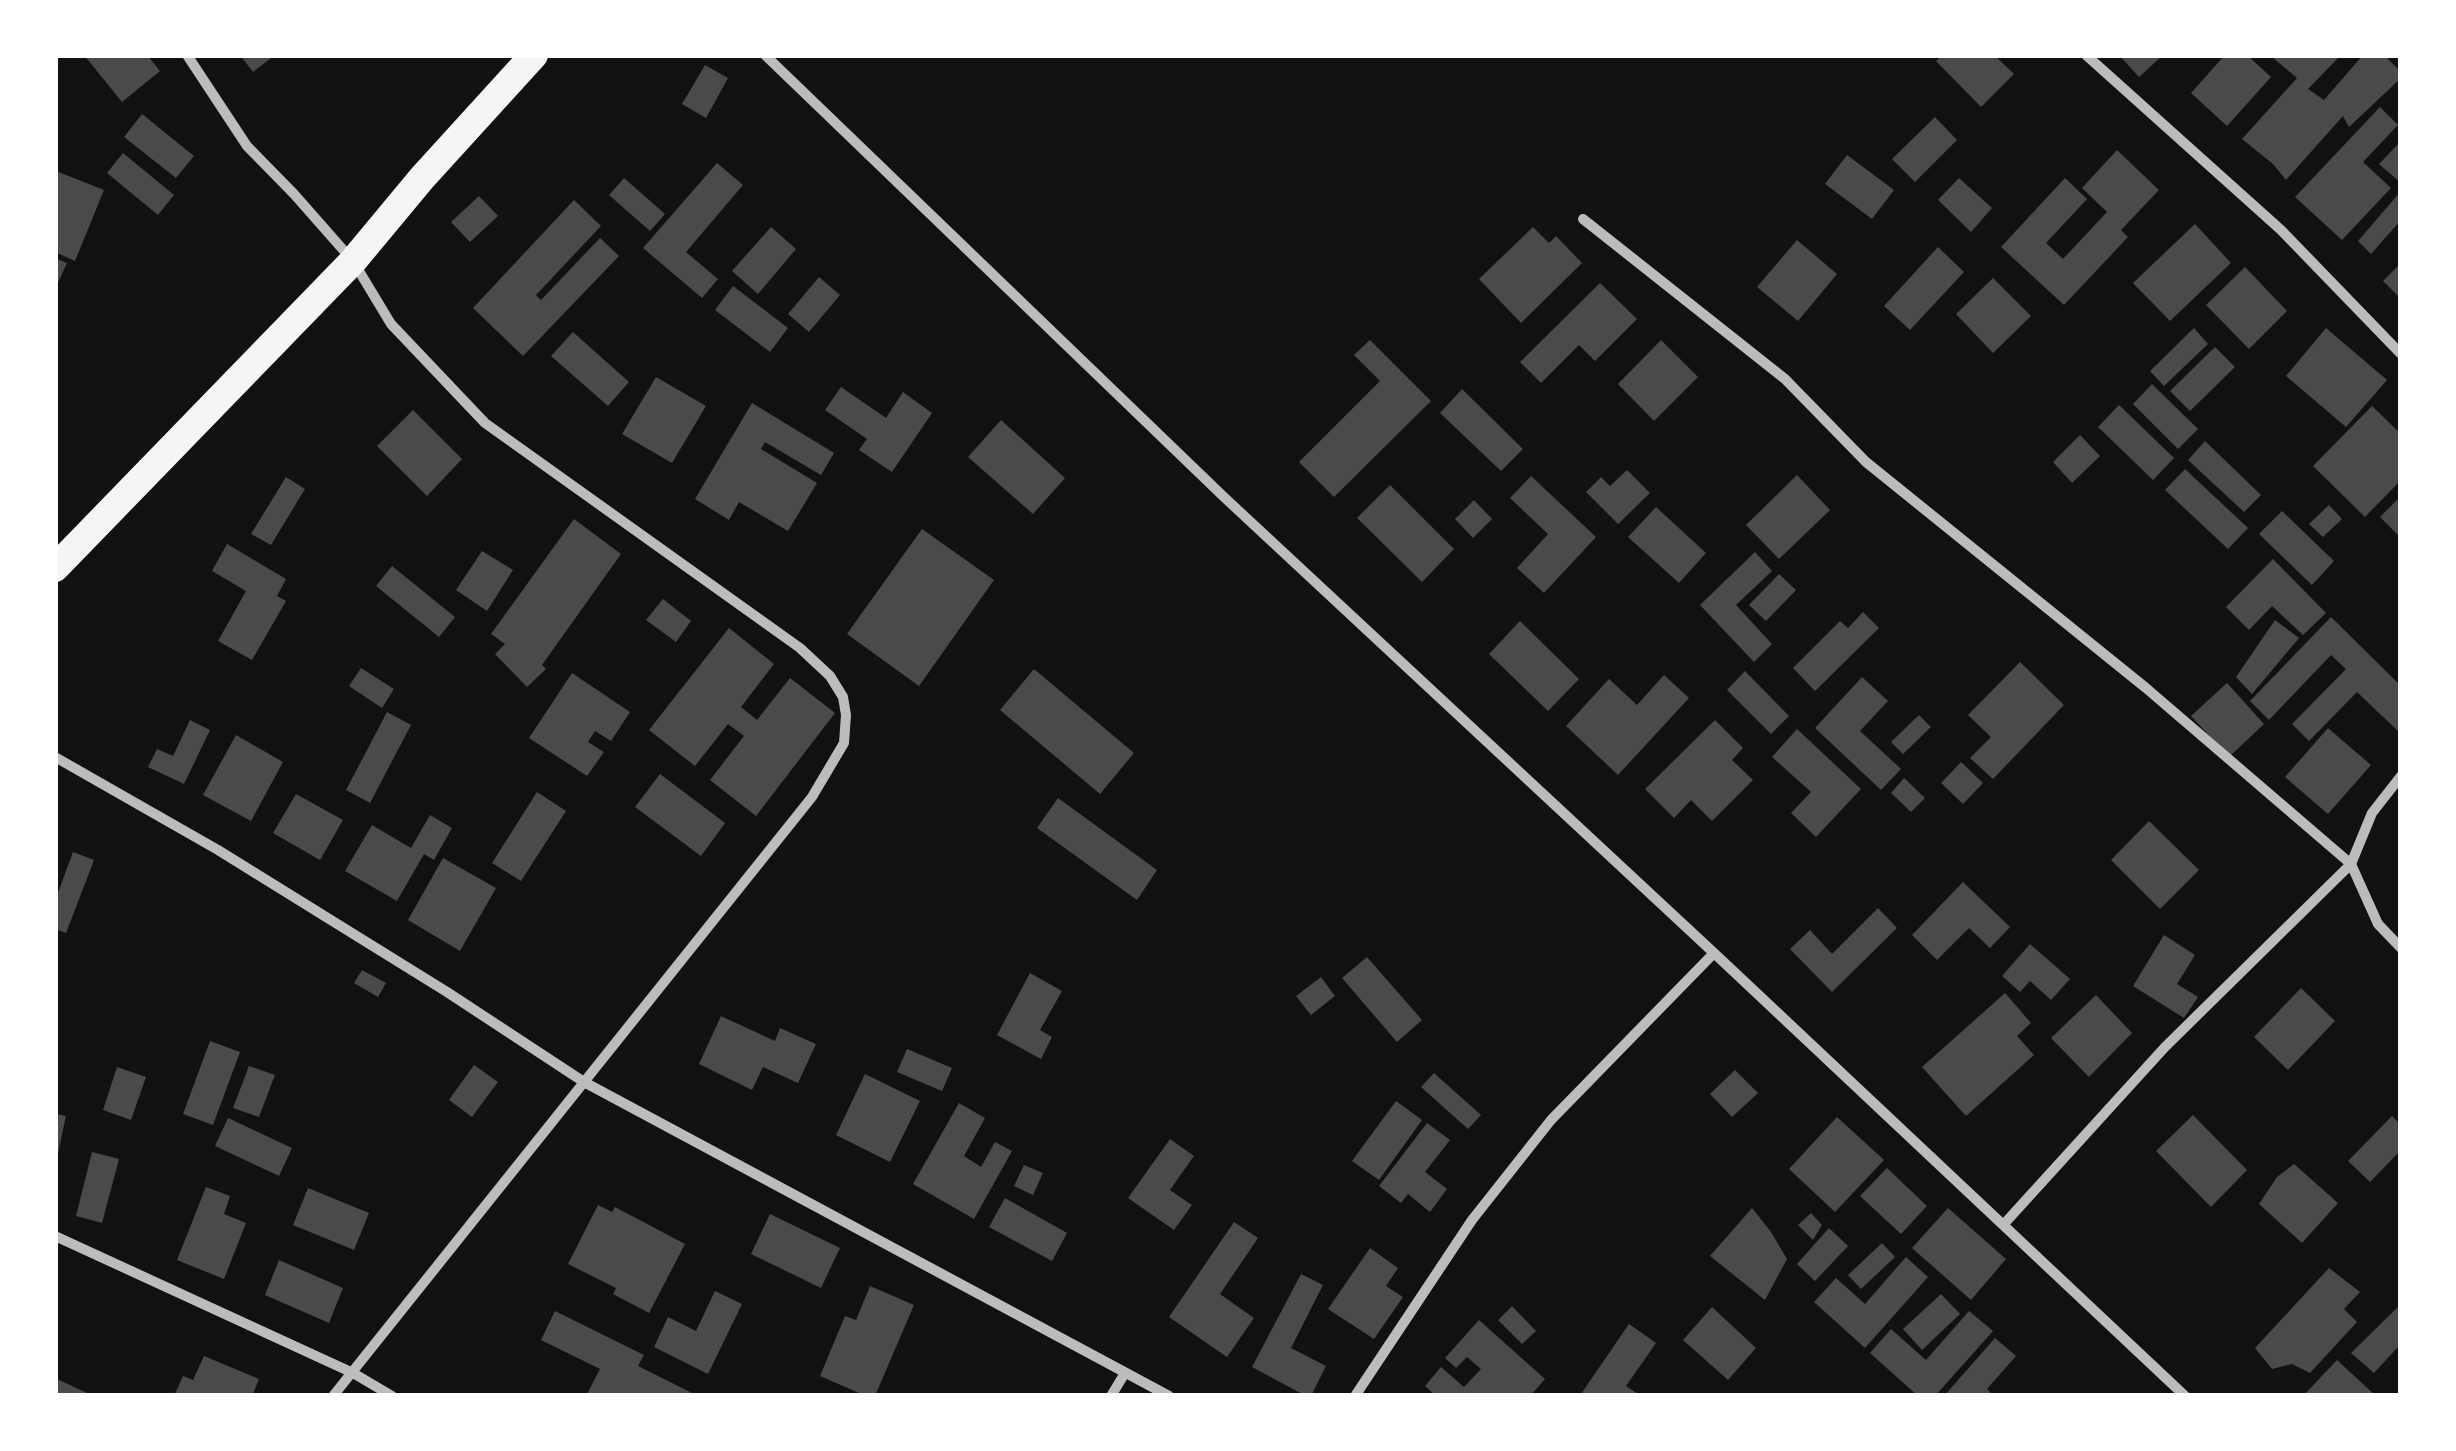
<!DOCTYPE html>
<style>
body{margin:0}
#map{position:relative;width:2456px;height:1451px;overflow:hidden;background:#111;font-family:"Playfair Display",serif}
canvas{display:block}
.frame{position:absolute;inset:0;border:58px solid #fff;pointer-events:none}
</style>
<div id="map">
<canvas width="2456" height="1451"></canvas>
<div class="frame"></div>
</div>
<script>
const ctx = document.querySelector('canvas').getContext('2d');
ctx.lineJoin = 'round';
function fillPath(path, color) { ctx.fillStyle = color; ctx.fill(path, 'evenodd'); }
const shape = rows => new Path2D(rows.map(r => 'M' + r).join(''));
function stroke(path, color, width, dash) { ctx.strokeStyle = color; ctx.lineWidth = width; ctx.lineCap = dash ? 'butt' : 'round'; ctx.setLineDash(dash || []); ctx.stroke(path); }
const building = shape([
 [84,55,147,55,160,71,122,102],
 [240,55,275,55,253,72],
 [1942,55,1994,55,2014,74,1981,107,1936,61],
 [2119,55,2163,55,2139,77],
 [2225,55,2247,55,2271,77,2227,126,2191,93],
 [2274,55,2341,55,2308,89,2324,100,2363,55,2384,55,2401,72,2401,78,2349,127,2343,116,2286,180,2273,164,2242,139,2297,78,2272,57],
 [705,65,728,78,706,118,682,104],
 [2380,107,2398,125,2363,162,2391,188,2342,240,2295,197],
 [142,114,194,156,176,178,124,137],
 [1935,117,1957,140,1915,182,1892,159],
 [2401,141,2401,183,2379,164],
 [2117,150,2159,190,2121,230,2128,237,2064,305,2001,247,2065,178,2087,199,2046,243,2063,259,2107,212,2082,188],
 [123,153,174,195,158,215,107,173],
 [1847,155,1894,190,1872,219,1825,184],
 [717,163,743,185,686,252,718,279,702,298,643,248],
 [56,171,104,190,75,261,55,252],
 [624,178,665,214,650,231,609,195],
 [1959,178,1992,208,1971,232,1938,200],
 [2401,191,2401,220,2371,254,2358,241],
 [479,196,498,216,470,242,451,222],
 [574,200,601,226,536,295,541,300,600,238,619,256,523,356,473,308],
 [2195,224,2231,263,2170,321,2133,283],
 [771,227,796,249,758,294,732,271],
 [1533,227,1549,243,1556,236,1582,263,1521,323,1479,279],
 [1797,240,1837,274,1798,321,1757,287],
 [1938,247,1964,272,1910,330,1884,306],
 [55,258,67,263,55,289],
 [2401,263,2401,299,2383,281],
 [2245,267,2287,311,2249,349,2206,305],
 [819,277,840,295,809,332,788,314],
 [1993,278,2031,316,1993,353,1956,314],
 [1600,283,1637,319,1595,361,1579,345,1541,383,1520,362],
 [733,286,788,328,770,352,715,310],
 [2194,328,2208,344,2164,386,2150,371],
 [2326,328,2387,380,2346,427,2286,376],
 [573,332,629,382,608,406,551,356],
 [1370,340,1431,401,1334,497,1299,462,1380,381,1354,355],
 [1661,340,1698,377,1654,421,1618,384],
 [2215,347,2235,367,2190,411,2170,391],
 [656,377,706,406,672,463,622,434],
 [2152,384,2198,429,2178,449,2133,404],
 [841,387,886,418,903,392,932,413,892,472,859,450,867,439,825,410],
 [1462,389,1523,449,1501,471,1440,413],
 [752,403,834,453,821,475,765,442,761,449,817,483,788,531,739,502,729,520,695,499],
 [2119,405,2174,458,2153,480,2098,427],
 [2372,406,2401,434,2401,480,2365,517,2313,466],
 [413,410,462,459,427,496,377,446],
 [1001,420,1065,478,1033,514,968,457],
 [2080,435,2100,456,2072,483,2053,462],
 [2205,441,2261,495,2244,512,2188,460],
 [2185,469,2248,528,2228,549,2165,490],
 [1627,470,1650,493,1618,524,1586,492,1601,477,1610,486],
 [1797,475,1830,510,1779,559,1746,525],
 [1531,476,1596,537,1544,593,1517,568,1548,534,1510,498],
 [286,477,305,489,271,545,251,534],
 [1390,485,1454,549,1422,582,1357,518],
 [2401,496,2401,538,2380,517],
 [1474,500,1492,519,1473,538,1455,519],
 [2329,505,2342,519,2323,537,2309,524],
 [1656,507,1706,553,1679,583,1628,537],
 [2282,511,2334,561,2312,585,2259,534],
 [574,519,621,554,542,665,546,669,527,687,495,654,505,644,491,634],
 [922,529,994,580,919,686,847,634],
 [227,544,286,579,277,596,286,601,252,660,218,641,246,591,212,571],
 [482,551,513,570,487,611,456,590],
 [1755,552,1772,571,1736,605,1772,644,1754,662,1700,605],
 [2273,559,2326,613,2303,635,2272,606,2249,630,2226,607],
 [392,566,455,617,439,637,376,586],
 [1779,574,1796,590,1766,621,1749,605],
 [663,599,691,621,676,642,646,620],
 [1863,612,1879,628,1815,691,1793,668,1840,621,1848,628],
 [2331,617,2401,686,2401,734,2357,692,2309,741,2292,724,2346,669,2331,655,2269,720,2250,701],
 [2275,620,2299,638,2252,694,2236,677],
 [1520,621,1579,679,1548,711,1489,654],
 [729,628,774,664,741,707,757,720,790,678,835,713,756,816,710,780,744,736,728,724,695,766,649,730],
 [2020,662,2064,705,1993,779,1970,758,1991,737,1968,715],
 [361,668,394,689,382,708,349,686],
 [1034,669,1134,753,1100,794,1000,710],
 [1745,671,1789,716,1771,734,1727,690],
 [572,673,630,712,611,741,595,731,588,742,604,752,587,776,529,738],
 [1664,675,1689,698,1618,775,1566,726,1609,679,1637,705],
 [1862,677,1888,701,1860,731,1901,769,1881,790,1815,728],
 [2227,683,2264,724,2229,757,2191,716],
 [387,712,411,725,370,803,346,790],
 [1919,715,1931,727,1903,754,1891,742],
 [190,720,210,730,184,784,148,767,157,749,173,756],
 [1715,720,1743,748,1732,760,1753,780,1712,821,1691,800,1674,818,1645,789],
 [2328,728,2371,765,2328,814,2285,777],
 [1797,729,1861,789,1816,837,1791,813,1811,792,1772,757],
 [236,735,283,762,251,821,203,795],
 [1961,762,1983,783,1963,804,1941,783],
 [660,774,725,823,701,856,635,807],
 [1904,778,1925,798,1911,812,1891,793],
 [537,792,566,811,521,881,492,863],
 [296,794,343,820,320,860,273,833],
 [1058,798,1157,870,1137,900,1037,828],
 [430,815,452,828,434,860,424,854,397,901,345,871,372,825,411,848],
 [2149,821,2199,870,2160,909,2111,860],
 [73,852,94,860,66,933,55,929,55,901],
 [443,858,496,888,460,951,408,920],
 [1963,882,2010,927,1990,948,1969,928,1937,960,1912,935],
 [1878,908,1897,928,1832,992,1790,949,1810,930,1832,954],
 [2164,935,2195,955,2177,984,2198,997,2184,1018,2133,986],
 [2030,944,2070,979,2051,1000,2030,981,2020,992,2002,976],
 [1367,957,1422,1020,1397,1042,1342,978],
 [362,970,386,983,378,997,354,983],
 [1030,973,1062,991,1040,1030,1052,1037,1041,1059,997,1035],
 [1321,977,1335,996,1311,1015,1296,996],
 [2301,988,2335,1021,2288,1070,2254,1037],
 [2005,993,2031,1023,2017,1036,2034,1055,1966,1116,1922,1067],
 [2096,995,2132,1033,2089,1077,2051,1038],
 [721,1016,775,1041,780,1028,816,1044,798,1083,763,1067,752,1090,699,1064],
 [210,1041,240,1052,213,1125,183,1114],
 [907,1049,952,1068,942,1091,897,1072],
 [474,1065,498,1082,472,1117,449,1100],
 [249,1066,275,1075,259,1117,233,1108],
 [117,1067,146,1077,131,1120,103,1110],
 [1735,1070,1758,1093,1732,1117,1710,1094],
 [1434,1073,1481,1115,1468,1129,1421,1087],
 [865,1074,920,1101,890,1162,836,1135],
 [1396,1101,1422,1120,1379,1180,1352,1161],
 [959,1103,985,1118,964,1156,981,1167,995,1142,1012,1151,974,1219,913,1184],
 [55,1114,66,1116,57,1158,55,1157],
 [2193,1115,2247,1170,2211,1207,2156,1151],
 [2392,1116,2401,1125,2401,1150,2370,1182,2348,1161],
 [1837,1117,1884,1160,1835,1212,1789,1169],
 [228,1118,292,1148,279,1176,215,1146],
 [1427,1123,1450,1140,1425,1172,1447,1189,1430,1212,1408,1194,1401,1203,1379,1186],
 [1170,1139,1194,1156,1170,1190,1192,1205,1174,1230,1128,1198],
 [92,1152,119,1159,102,1223,76,1216],
 [2294,1164,2338,1203,2302,1243,2259,1204,2277,1177],
 [1024,1165,1043,1173,1033,1195,1014,1186],
 [1887,1168,1927,1206,1901,1234,1860,1196],
 [206,1187,230,1196,224,1214,246,1223,224,1279,177,1260],
 [308,1188,369,1213,354,1250,293,1225],
 [1005,1198,1067,1233,1052,1261,989,1227],
 [598,1205,612,1212,615,1207,685,1244,649,1313,613,1294,616,1288,568,1264],
 [1752,1208,1771,1232,1787,1259,1765,1300,1710,1256],
 [1948,1208,2006,1259,1971,1300,1912,1248],
 [1811,1213,1822,1225,1813,1240,1798,1225],
 [770,1214,840,1248,821,1288,751,1254],
 [1234,1222,1258,1238,1220,1294,1254,1318,1227,1357,1169,1317],
 [1829,1228,1848,1246,1815,1281,1797,1264],
 [1882,1243,1895,1257,1861,1289,1848,1275],
 [1370,1248,1398,1268,1386,1286,1403,1297,1374,1339,1328,1309],
 [1906,1257,1928,1277,1865,1348,1814,1302,1836,1278,1865,1304],
 [279,1260,343,1288,329,1323,265,1295],
 [2329,1268,2360,1292,2344,1309,2357,1322,2310,1373,2292,1364,2272,1369,2255,1348],
 [1301,1274,1323,1285,1291,1348,1326,1366,1311,1396,1306,1396,1252,1367],
 [870,1286,914,1305,875,1396,866,1396,820,1376,845,1316,856,1320],
 [715,1291,742,1304,708,1374,654,1347,668,1317,696,1331],
 [1941,1294,1960,1314,1922,1350,1903,1329],
 [2401,1304,2401,1351,2397,1348,2374,1373,2351,1353],
 [1512,1306,1536,1331,1522,1344,1498,1320],
 [1712,1307,1756,1348,1728,1380,1683,1340],
 [555,1311,644,1355,638,1366,698,1396,586,1396,600,1369,541,1340],
 [1969,1311,1993,1331,1935,1396,1918,1396,1870,1353,1891,1329,1926,1360],
 [1479,1320,1545,1379,1530,1396,1436,1396,1425,1386,1441,1367,1464,1387,1481,1369,1467,1357,1456,1368,1445,1358],
 [1629,1324,1656,1343,1626,1386,1641,1396,1584,1396,1581,1394],
 [1995,1338,2016,1356,1987,1389,1994,1396,1944,1396],
 [204,1356,259,1379,252,1396,174,1396,183,1376,193,1380],
 [2337,1360,2376,1396,2303,1396],
 [55,1378,87,1393,86,1396,55,1396]
]);
const minor = shape([
 [187,55,247,146,294,194,353,261,391,324,485,423,800,648,830,676,843,697,846,715,844,743,812,797,333,1396],
 [765,55,1225,498,1714,953,2185,1396],
 [2086,55,2281,230,2401,354],
 [1583,219,1785,379,1866,462,2146,688,2351,864,2378,924,2401,948],
 [55,757,218,850,447,992,584,1082,1169,1396],
 [2004,1224,2165,1047,2351,864,2372,813,2401,776],
 [55,1236,353,1373,392,1396],
 [1111,1396,1125,1373],
 [1355,1396,1472,1220,1551,1120,1714,953]
]);
const trunk = shape([
 [55,568,353,261,422,178,534,55]
]);
fillPath(building, '#4a4a4a');
stroke(minor, '#bcbcbc', 10);
stroke(trunk, '#f5f5f5', 28);
</script>
